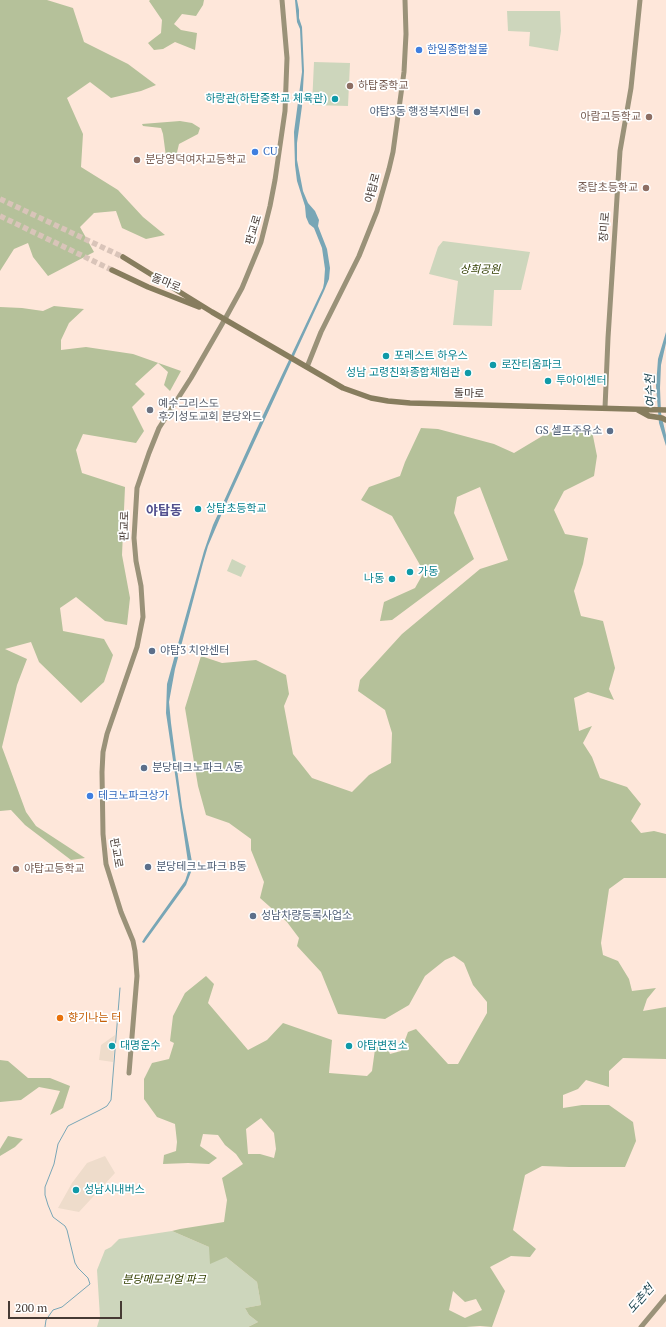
<!DOCTYPE html>
<meta charset="utf-8">
<style>
body{margin:0}
#map{position:relative;width:666px;height:1327px;overflow:hidden;background:#fee7da;font-family:"PT Serif",serif}
canvas{display:block}
.scale{position:absolute;left:8px;top:1301px;width:114px;height:18px;box-sizing:border-box;border:2px solid #463a34;border-top:0;padding-left:5px;font-size:12px;line-height:14px;white-space:nowrap;color:#463a34;-webkit-text-stroke:3px #fff;paint-order:stroke}
</style>
<div id="map">
<canvas width="666" height="1327"></canvas>
<div class="scale">200 m</div>
</div>
<script>
const ctx = document.querySelector('canvas').getContext('2d');
ctx.lineJoin = 'round';
function fillPath(path, color) { ctx.fillStyle = color; ctx.fill(path, 'evenodd'); }
const shape = rows => new Path2D(rows.map(r => 'M' + r).join(''));
function stroke(path, color, width, dash) { ctx.strokeStyle = color; ctx.lineWidth = width; ctx.lineCap = dash ? 'butt' : 'round'; ctx.setLineDash(dash || []); ctx.stroke(path); }
function write(font, color, halo, rows, align = 'center') {
  ctx.font = font + ' "PT Serif","Noto Sans KR",serif'; ctx.lineWidth = 3.5; ctx.setLineDash([]); ctx.textBaseline = 'middle'; ctx.strokeStyle = halo; ctx.fillStyle = color; for (const [text, x, y, turn = 0] of rows) {
    ctx.save(); ctx.translate(x, y); ctx.rotate((+turn || 0) * Math.PI / 180); ctx.textAlign = isNaN(turn) ? turn : align; if (halo) ctx.strokeText(text, 0, 0); ctx.fillText(text, 0, 0); ctx.restore();
  }
}
const industrial = shape([
 [115,1035,113,1062,99,1060,101,1045],
 [105,1156,115,1173,79,1212,58,1208,72,1183,87,1163]
]);
const green = shape([
 [507,11,560,11,561,31,558,51,529,46,530,32,508,31],
 [314,62,350,63,348,106,312,105],
 [443,241,530,252,521,290,494,290,492,326,453,325,458,281,429,274,438,247],
 [232,559,246,566,241,577,227,571],
 [172,1231,209,1247,226,1257,257,1282,261,1305,245,1308,249,1315,258,1322,248,1327,97,1327,100,1317,97,1270,105,1250,111,1247,119,1239]
]);
const forest = shape([
 [0,0,47,0,73,8,84,42,128,64,156,85,141,91,111,98,90,82,67,98,83,134,81,167,118,190,143,217,165,235,146,239,122,228,116,211,94,213,80,227,94,252,48,276,33,257,28,243,14,249,0,271],
 [150,0,204,0,203,5,196,16,182,14,174,24,181,30,197,33,195,50,175,42,163,49,154,50,148,43,161,33,162,20,149,1],
 [180,121,192,123,200,128,198,134,179,144,174,165,167,164,163,134,161,128,143,126,142,124],
 [54,306,84,309,69,323,61,340,61,350,86,347,133,354,181,371,170,391,164,385,168,372,158,363,135,384,145,394,132,407,144,431,136,443,83,434,76,450,82,473,125,487,122,555,130,598,127,625,105,621,76,597,60,608,63,631,104,639,113,655,104,682,81,703,39,662,31,642,5,649,27,659,17,685,2,747,26,812,36,826,85,858,71,860,25,825,11,810,0,811,0,307,22,308,43,311],
 [591,426,597,456,594,476,564,491,554,510,565,534,588,538,583,564,574,591,581,616,603,621,615,668,609,689,614,700,588,692,574,698,579,731,592,726,583,743,592,757,600,778,627,787,641,804,631,821,641,833,654,831,666,834,666,878,624,878,609,889,601,943,603,955,618,961,629,979,632,991,656,988,647,999,643,1011,666,1007,666,1059,623,1058,609,1071,609,1087,586,1080,578,1089,563,1095,563,1108,582,1105,609,1105,633,1122,636,1141,625,1167,569,1167,542,1166,525,1175,513,1230,536,1249,530,1257,511,1256,490,1267,505,1291,492,1327,480,1326,466,1327,248,1327,258,1322,249,1315,245,1308,261,1305,257,1282,226,1257,210,1264,209,1247,172,1231,180,1229,224,1222,227,1200,222,1178,243,1164,236,1154,225,1145,218,1135,203,1134,200,1146,217,1158,209,1164,188,1163,163,1164,164,1155,176,1151,177,1142,175,1124,157,1117,144,1099,144,1079,152,1063,169,1059,174,1043,170,1041,173,1016,185,993,206,976,214,984,208,1003,248,1050,267,1040,283,1023,332,1040,329,1073,367,1076,372,1071,376,1042,385,1042,390,1054,401,1051,408,1032,416,1029,448,1064,458,1064,487,1013,487,1002,473,985,464,963,454,956,445,960,425,976,409,1005,385,1019,338,1014,321,972,297,946,299,938,287,922,260,898,264,882,251,850,251,839,229,823,206,815,198,786,185,708,201,656,222,663,256,660,286,675,289,694,284,706,293,754,312,778,352,792,369,775,391,763,392,733,385,710,358,691,360,680,402,634,480,569,508,560,480,487,457,497,454,513,474,559,392,620,380,621,384,602,415,588,424,572,392,516,361,500,369,487,400,476,405,462,421,428,438,429,494,444,514,453,549,432,566,435],
 [261,1118,274,1133,276,1149,274,1158,260,1154,248,1154,246,1129],
 [453,1291,465,1302,476,1299,482,1310,465,1318,449,1310],
 [0,1060,8,1061,28,1078,50,1078,70,1086,63,1108,50,1115,60,1091,39,1087,21,1100,0,1102],
 [8,1136,23,1139,15,1147,0,1156,0,1149]
]);
const water = shape([
 [295,0,297,0,299,10,299,18,302,27,304,71,302,106,297,143,297,160,303,191,308,203,315,211,319,220,318,226,327,249,330,268,329,279,324,291,229,497,208,546,203,563,175,669,169,702,171,723,182,807,192,862,191,872,186,885,144,943,142,942,145,937,185,881,189,869,166,713,167,684,181,633,204,551,213,525,263,415,323,288,324,283,325,269,322,248,314,228,309,224,306,217,305,206,297,181,295,165,294,132,302,72,300,29,297,22],
 [666,332,666,343,661,365,660,388,661,413,666,435,666,446,659,423,656,386,658,359]
]);
const stream = shape([
 [45,1327,46,1320,53,1310,62,1307,90,1284,88,1278,78,1268,75,1263,67,1230,65,1226,53,1217,48,1205,45,1195,45,1187,54,1164,58,1144,68,1126,100,1110,107,1106,111,1100,120,988]
]);
const primaryTunnel = shape([
 [0,199,123,257],
 [0,216,112,270]
]);
const secondary = shape([
 [307,367,321,332,359,256,377,211,389,169,393,152,404,72,406,34,405,0],
 [605,408,608,338,620,151,631,88,640,0],
 [129,1073,137,976,135,951,133,941,121,912,106,864,103,834,102,772,103,752,107,734,137,647,143,617,141,586,136,561,134,538,137,488,149,453,159,428,191,378,225,319,242,288,261,242,270,206,275,180,285,111,287,58,282,0],
 [641,1327,666,1297]
]);
const primary = shape([
 [123,257,212,312,343,388,371,398,388,401,410,403,666,410],
 [112,270,148,287,199,307],
 [638,410,649,416,662,418,666,420]
]);
const markers = [
 [419,50,4,"#3f7fe0"],
 [350,86,4,"#8d6e63"],
 [335,99,4,"#0f9aa8"],
 [477,112,4,"#5c6f8a"],
 [649,117,4,"#8d6e63"],
 [255,152,4,"#3f7fe0"],
 [137,160,4,"#8d6e63"],
 [646,188,4,"#8d6e63"],
 [386,356,4,"#0f9aa8"],
 [493,365,4,"#0f9aa8"],
 [468,373,4,"#0f9aa8"],
 [548,381,4,"#0f9aa8"],
 [150,410,4,"#6b7280"],
 [610,431,4,"#5c6f8a"],
 [198,509,4,"#0f9aa8"],
 [410,572,4,"#0f9aa8"],
 [392,579,4,"#0f9aa8"],
 [152,651,4,"#5c6f8a"],
 [144,768,4,"#5c6f8a"],
 [90,796,4,"#3f7fe0"],
 [148,867,4,"#5c6f8a"],
 [16,869,4,"#8d6e63"],
 [253,916,4,"#5c6f8a"],
 [60,1018,4,"#e8710a"],
 [112,1046,4,"#0f9aa8"],
 [349,1046,4,"#0f9aa8"],
 [76,1190,4,"#0f9aa8"]
];
const shopNames = [
 ["한일종합철물",427,50],
 ["CU",263,152],
 ["테크노파크상가",98,796]
];
const educationNames = [
 ["하탑중학교",358,86],
 ["아람고등학교",641,117,"right"],
 ["분당영덕여자고등학교",145,160],
 ["중탑초등학교",638,188,"right"],
 ["야탑고등학교",24,869]
];
const cultureNames = [
 ["하랑관(하탑중학교 체육관)",327,99,"right"],
 ["포레스트 하우스",394,356],
 ["로잔티움파크",501,365],
 ["성남 고령친화종합체험관",460,373,"right"],
 ["투아이센터",556,381],
 ["상탑초등학교",206,509],
 ["가동",418,572],
 ["나동",384,579,"right"],
 ["대명운수",120,1046],
 ["야탑변전소",357,1046],
 ["성남시내버스",84,1190]
];
const serviceNames = [
 ["야탑3동 행정복지센터",469,112,"right"],
 ["GS 셀프주유소",602,431,"right"],
 ["야탑3 치안센터",160,651],
 ["분당테크노파크 A동",152,768],
 ["분당테크노파크 B동",156,867],
 ["성남차량등록사업소",261,916]
];
const streetNames = [
 ["야탑로",373,188,-75],
 ["장미로",605,227,-86],
 ["판교로",254,230,-74],
 ["돌마로",166,283,22],
 ["돌마로",469,394,1],
 ["판교로",125,526,-89],
 ["판교로",116,853,80]
];
const parkNames = [
 ["상희공원",480,270],
 ["분당메모리얼 파크",164,1280]
];
const worshipNames = [
 ["예수그리스도",158,404],
 ["후기성도교회 분당와드",158,417]
];
const foodNames = [
 ["향기나는 터",68,1018]
];
const waterNames = [
 ["여수천",651,391,-92],
 ["도촌천",641,1299,-49]
];
const quarterNames = [
 ["야탑동",164,511]
];
fillPath(industrial, '#eedccb');
fillPath(green, '#cdd6bc');
fillPath(forest, '#b5c19a');
fillPath(water, '#78a6b6');
stroke(stream, '#78a6b6', 1);
stroke(primaryTunnel, '#d9c4b9', 5.5, [5.5, 3]);
stroke(secondary, '#9a9279', 5);
stroke(primary, '#877d5e', 5.5);
for (const [x, y, r, color] of markers) { const dot = new Path2D(); dot.arc(x, y, r, 0, 2 * Math.PI); ctx.fillStyle = color; ctx.fill(dot); stroke(dot, '#fff', 1.5); }
write('11px', '#366cbe', '#fff', shopNames, 'left');
write('11px', '#785e54', '#fff', educationNames, 'left');
write('11px', '#0d838f', '#fff', cultureNames, 'left');
write('11px', '#4e5e75', '#fff', serviceNames, 'left');
write('11px', '#463a34', '#fff', streetNames);
write('italic 11px', '#323f00', '#fff', parkNames);
write('11px', '#5b616d', '#fff', worshipNames, 'left');
write('11px', '#c56008', '#fff', foodNames, 'left');
write('italic 12px', '#153f4b', '#fff', waterNames);
write('bold 13px', '#514f8d', '#fff', quarterNames);
</script>
